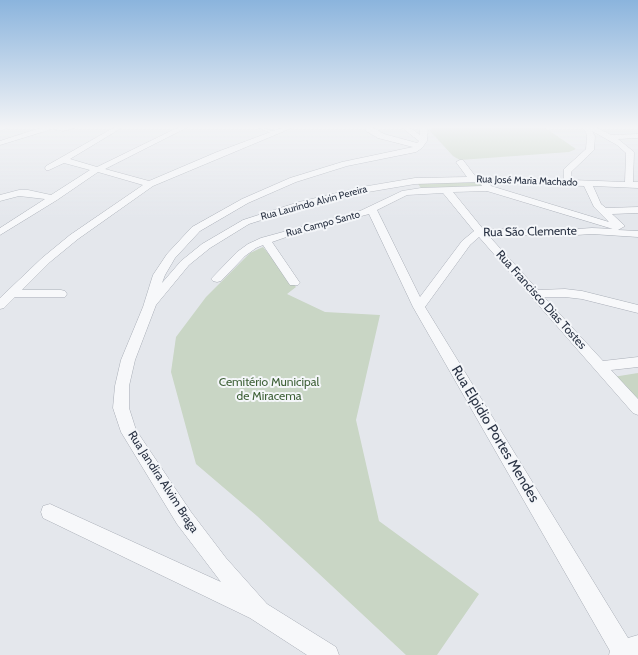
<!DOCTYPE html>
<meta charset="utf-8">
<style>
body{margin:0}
canvas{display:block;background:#e4e7ec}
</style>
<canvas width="638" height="655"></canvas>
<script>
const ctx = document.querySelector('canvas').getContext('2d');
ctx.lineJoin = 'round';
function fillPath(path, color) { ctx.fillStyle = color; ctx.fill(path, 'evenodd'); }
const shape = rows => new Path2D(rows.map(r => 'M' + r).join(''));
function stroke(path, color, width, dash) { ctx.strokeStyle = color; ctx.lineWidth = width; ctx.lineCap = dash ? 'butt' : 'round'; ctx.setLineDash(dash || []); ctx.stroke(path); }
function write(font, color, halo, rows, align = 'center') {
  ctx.font = font + ' Cabin,sans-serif'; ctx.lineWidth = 4; ctx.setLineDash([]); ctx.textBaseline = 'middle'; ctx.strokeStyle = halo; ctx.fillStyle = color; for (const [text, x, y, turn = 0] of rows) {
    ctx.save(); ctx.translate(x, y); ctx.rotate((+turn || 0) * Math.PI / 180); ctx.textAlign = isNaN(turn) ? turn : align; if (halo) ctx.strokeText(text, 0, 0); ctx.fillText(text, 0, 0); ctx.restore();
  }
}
const green = shape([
 [432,127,544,127,576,149,569,152,460,160,453,156,430,131],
 [481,181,485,189,422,190,417,182],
 [263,247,296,287,287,294,325,312,380,315,356,420,379,521,479,594,437,655,406,655,257,516,196,464,171,372,176,337,206,297,250,253],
 [638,373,638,404,613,377]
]);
const service = shape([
 [256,127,262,127,277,133,274,134,256,127]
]);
const minor = shape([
 [0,127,10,127,0,131,0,127],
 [43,127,79,127,63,131,52,129,0,145,0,141,43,127],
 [115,127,123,127,70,159,97,167,179,127,188,127,105,169,149,181,217,152,284,127,294,127,153,186,78,239,50,262,22,290,61,290,65,291,67,294,65,297,15,297,4,308,0,309,0,298,42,258,70,235,143,185,98,172,57,200,0,235,0,228,45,199,19,196,0,201,0,195,19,190,28,190,51,195,90,170,64,163,49,170,46,170,45,168,46,166,115,127],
 [366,127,372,127,384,134,417,143,419,141,401,127,409,127,420,135,420,127,428,127,427,141,422,148,416,152,347,166,296,182,248,203,200,231,175,258,165,275,162,283,181,261,202,244,243,220,299,202,362,187,415,178,467,177,456,162,460,160,463,160,476,177,564,180,564,169,586,149,587,136,586,132,581,127,596,127,611,135,638,134,638,138,618,139,634,152,633,182,638,182,638,188,593,186,601,204,606,208,638,207,638,213,612,214,625,226,618,230,638,231,638,237,592,234,561,236,488,235,538,290,565,289,582,291,638,305,638,313,582,299,565,297,544,297,603,361,638,357,638,367,611,370,638,399,638,415,633,413,479,237,470,245,425,307,628,638,638,635,638,655,609,655,610,651,413,307,369,214,292,235,272,242,300,283,298,285,290,285,263,245,256,248,245,256,221,281,217,282,213,281,211,279,237,252,248,244,261,238,360,211,402,191,421,188,482,186,480,182,415,184,362,193,305,206,249,224,210,248,189,265,156,305,135,360,129,386,129,408,136,430,191,512,226,558,267,604,336,647,339,655,307,655,250,618,43,518,41,512,43,506,50,504,221,582,177,524,121,432,113,408,115,386,121,360,143,307,153,275,167,254,192,227,242,199,290,178,342,162,413,147,378,138,366,131,366,127],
 [592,131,617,145,626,153,625,182,572,180,571,172,594,150,595,136,592,131],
 [489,182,584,186,594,207,609,222,491,186,489,182],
 [487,191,613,229,615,229,592,228,561,230,483,229,453,192,487,191],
 [443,193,474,231,462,241,420,297,377,210,407,195,443,193]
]);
const farStreetnames = [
 ["Rua José Maria Machado",527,181,2],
 ["Rua Laurindo Alvin Pereira",314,203,-15],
 ["Rua Campo Santo",323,224,-15]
];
const streetNames = [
 ["Rua São Clemente",530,232,-1],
 ["Rua Francisco Dias Tostes",541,300,48],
 ["Rua Jandira Alvim Braga",163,482,57]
];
const parkNames = [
 ["Cemitério Municipal",269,382],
 ["de Miracema",269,396]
];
const nearStreetnames = [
 ["Rua Elpidio Portes Mendes",495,434,59]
];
fillPath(green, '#c9d6c5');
stroke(service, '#a9aeb7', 1);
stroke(minor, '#a9aeb7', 1);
fillPath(service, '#f7f8fa');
fillPath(minor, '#f7f8fa');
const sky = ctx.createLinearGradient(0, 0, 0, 219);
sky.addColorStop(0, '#8bb4dd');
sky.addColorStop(0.58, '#f3f4f6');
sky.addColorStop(1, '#f3f4f600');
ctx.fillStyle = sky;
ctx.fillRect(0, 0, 638, 219);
write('10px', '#2b3445', '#f4f6f9', farStreetnames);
write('12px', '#2b3445', '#f4f6f9', streetNames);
write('12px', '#3f6138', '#f4f6f9', parkNames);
write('14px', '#2b3445', '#f4f6f9', nearStreetnames);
</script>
